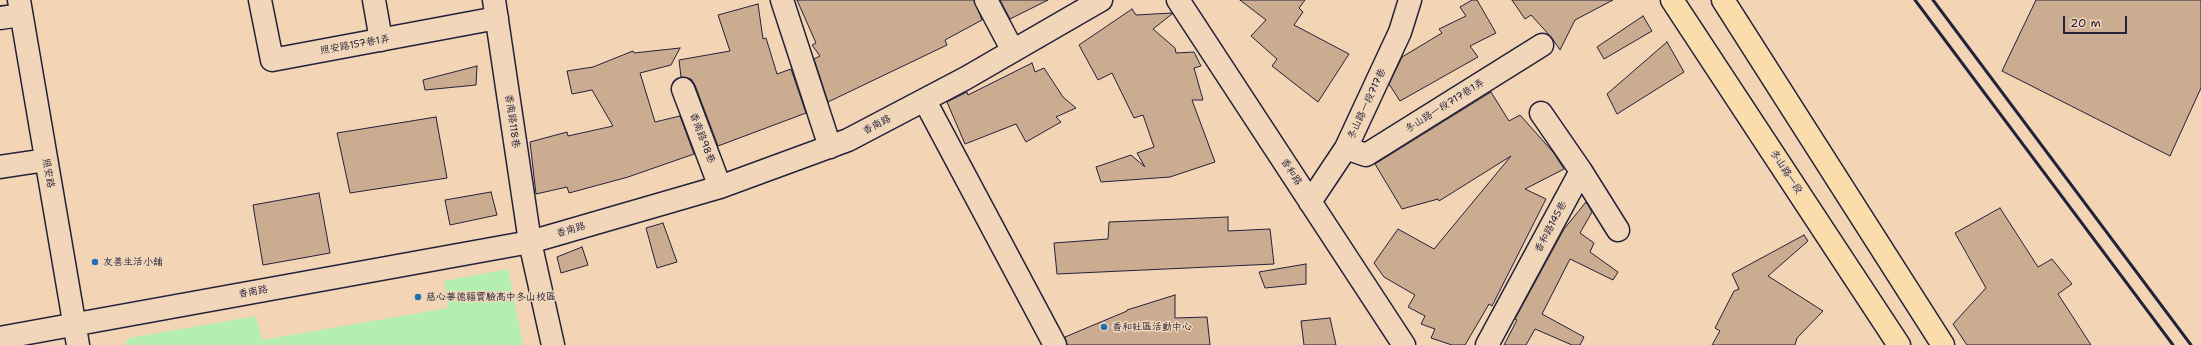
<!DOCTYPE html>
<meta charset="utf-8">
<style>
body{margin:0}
#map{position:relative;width:2201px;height:345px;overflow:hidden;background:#f3d4b5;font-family:"Shantell Sans",sans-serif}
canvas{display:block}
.scale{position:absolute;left:2063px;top:16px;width:64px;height:18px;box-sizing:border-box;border:2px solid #22223b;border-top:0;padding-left:5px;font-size:12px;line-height:14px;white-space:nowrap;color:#22223b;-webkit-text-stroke:3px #f2d6b9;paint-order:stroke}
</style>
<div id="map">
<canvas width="2201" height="345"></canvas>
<div class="scale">20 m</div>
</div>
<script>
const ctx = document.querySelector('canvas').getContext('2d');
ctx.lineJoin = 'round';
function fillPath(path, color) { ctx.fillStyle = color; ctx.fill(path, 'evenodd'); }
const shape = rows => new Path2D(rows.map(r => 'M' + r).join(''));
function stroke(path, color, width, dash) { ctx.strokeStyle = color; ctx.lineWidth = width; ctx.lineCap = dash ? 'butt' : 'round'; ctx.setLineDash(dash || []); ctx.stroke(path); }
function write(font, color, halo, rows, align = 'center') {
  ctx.font = font + ' "Shantell Sans","LXGW WenKai TC",sans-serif'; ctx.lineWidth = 3; ctx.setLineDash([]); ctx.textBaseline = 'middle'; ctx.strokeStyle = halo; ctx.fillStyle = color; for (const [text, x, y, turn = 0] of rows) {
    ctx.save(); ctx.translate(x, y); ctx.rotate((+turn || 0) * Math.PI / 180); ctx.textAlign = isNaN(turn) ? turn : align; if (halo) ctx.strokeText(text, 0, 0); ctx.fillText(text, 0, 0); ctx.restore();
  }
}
const green = shape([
 [508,269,523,345,125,345,129,338,256,316,262,340,448,308,444,281]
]);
const building = shape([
 [797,0,974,0,982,20,945,40,947,45,828,102,814,59,820,56,812,45,816,43,797,0],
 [1000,0,1048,0,1010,19,1000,0],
 [1240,0,1305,0,1299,8,1303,12,1294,25,1349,54,1318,102,1272,66,1277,59,1251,36,1266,20,1240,0],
 [1472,0,1477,0,1496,33,1470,46,1478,57,1400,101,1389,84,1402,57,1442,33,1439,29,1466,16,1460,7,1472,0],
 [1512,0,1613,0,1575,20,1560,50,1552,38,1531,15,1525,19,1512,0],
 [2036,0,2201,0,2201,88,2170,156,2002,71,2036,0],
 [758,4,763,39,766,38,777,74,791,69,806,113,718,146,695,85,691,79,681,77,679,60,730,51,718,15,758,4],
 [1132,9,1136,15,1172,13,1172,14,1153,29,1175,48,1176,53,1194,52,1201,66,1194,68,1203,100,1192,100,1215,162,1170,177,1101,182,1096,167,1131,155,1145,167,1137,153,1154,147,1143,115,1134,118,1112,73,1098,80,1079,45,1132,9],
 [1643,16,1652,31,1604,59,1597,47,1643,16],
 [1667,42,1684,72,1617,114,1607,94,1667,42],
 [680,48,671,65,640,73,655,122,680,116,694,154,628,177,569,193,567,187,536,194,530,142,567,132,568,136,613,126,592,90,572,94,567,71,593,67,633,51,634,53,680,48],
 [1032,63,1035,72,1044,68,1063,97,1076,108,1056,117,1061,122,1026,142,1016,124,965,144,947,102,967,92,968,95,1032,63],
 [477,66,476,85,425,90,423,80,477,66],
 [1491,92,1509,121,1520,115,1553,152,1564,169,1525,189,1546,199,1492,306,1489,304,1465,345,1452,345,1431,338,1435,329,1421,324,1425,316,1408,307,1415,295,1384,277,1374,263,1398,229,1434,249,1511,156,1439,201,1438,199,1402,209,1375,164,1491,92],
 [436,117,447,178,350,193,337,133,436,117],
 [491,192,497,215,450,225,445,200,491,192],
 [319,193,330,253,263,265,253,205,319,193],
 [1586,202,1592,212,1580,233,1594,243,1590,252,1618,272,1613,280,1570,259,1542,314,1584,337,1580,345,1572,345,1535,329,1526,345,1504,345,1517,320,1515,319,1564,229,1586,202],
 [2000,208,2038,267,2052,259,2072,284,2058,294,2091,345,1967,345,1953,324,1986,288,1955,233,2000,208],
 [1228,217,1228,231,1270,229,1274,264,1057,274,1054,243,1108,239,1109,222,1228,217],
 [663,223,677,262,657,268,646,228,663,223],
 [1804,235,1808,241,1768,276,1823,311,1797,338,1795,345,1712,345,1720,331,1715,328,1734,291,1739,289,1732,274,1804,235],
 [582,247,588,265,561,273,557,257,582,247],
 [1306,264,1306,284,1265,288,1259,272,1306,264],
 [1175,295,1175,318,1207,317,1210,345,1067,345,1065,337,1127,311,1127,310,1175,295],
 [1330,318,1336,345,1304,345,1301,321,1330,318]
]);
const minor = shape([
 [19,0,78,345],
 [260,0,272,60,497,18],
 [374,0,381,40],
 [494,0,530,242,553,345],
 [782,0,830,147],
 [986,0,1013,51],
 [1178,0,1404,345],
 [0,18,21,15],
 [683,89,720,187],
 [925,101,1055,345],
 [1346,148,1366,155,1542,45],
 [0,167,46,160],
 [1581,171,1618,230],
 [1310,202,1346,148,1400,32,1410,0],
 [0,338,530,242,720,187,848,140,966,78,1101,0],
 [1487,345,1581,171,1541,113]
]);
const primary = shape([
 [1672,0,1899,345],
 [1723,0,1943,345]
]);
const rail = shape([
 [1915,0,2173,345],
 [1933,0,2191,345]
]);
const markers = [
 [95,262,4,"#1f6fb2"],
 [418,297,4,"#1f6fb2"],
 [1104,327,4,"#1f6fb2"]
];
const streetNames = [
 ["照安路157巷1弄",355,45,-10],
 ["冬山路一段717巷",1367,104,-65],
 ["冬山路一段717巷1弄",1445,106,-32],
 ["香南路118巷",512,121,82],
 ["香南路",877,125,-27],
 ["香南路98巷",702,138,69],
 ["香和路",1291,172,57],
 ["冬山路一段",1786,172,57],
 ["照安路",48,173,80],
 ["香和路145巷",1551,227,-62],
 ["香南路",571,230,-16],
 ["香南路",253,292,-10]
];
const poiNames = [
 ["友善生活小舖",103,262],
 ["慈心華德福實驗高中冬山校區",426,297],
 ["香和社區活動中心",1112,327]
];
fillPath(green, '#b5eeb1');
fillPath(building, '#ccac90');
stroke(building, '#22223b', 1);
stroke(minor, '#22223b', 25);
stroke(primary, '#22223b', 25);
stroke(minor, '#f2d6b9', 22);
stroke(primary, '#fbddab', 22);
stroke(rail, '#22223b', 3);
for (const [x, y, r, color] of markers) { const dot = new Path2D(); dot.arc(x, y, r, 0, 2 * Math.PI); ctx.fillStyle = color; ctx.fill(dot); stroke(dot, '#f2d6b9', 1.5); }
write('10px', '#22223b', '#f2d6b9', streetNames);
write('10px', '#22223b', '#f2d6b9', poiNames, 'left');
</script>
